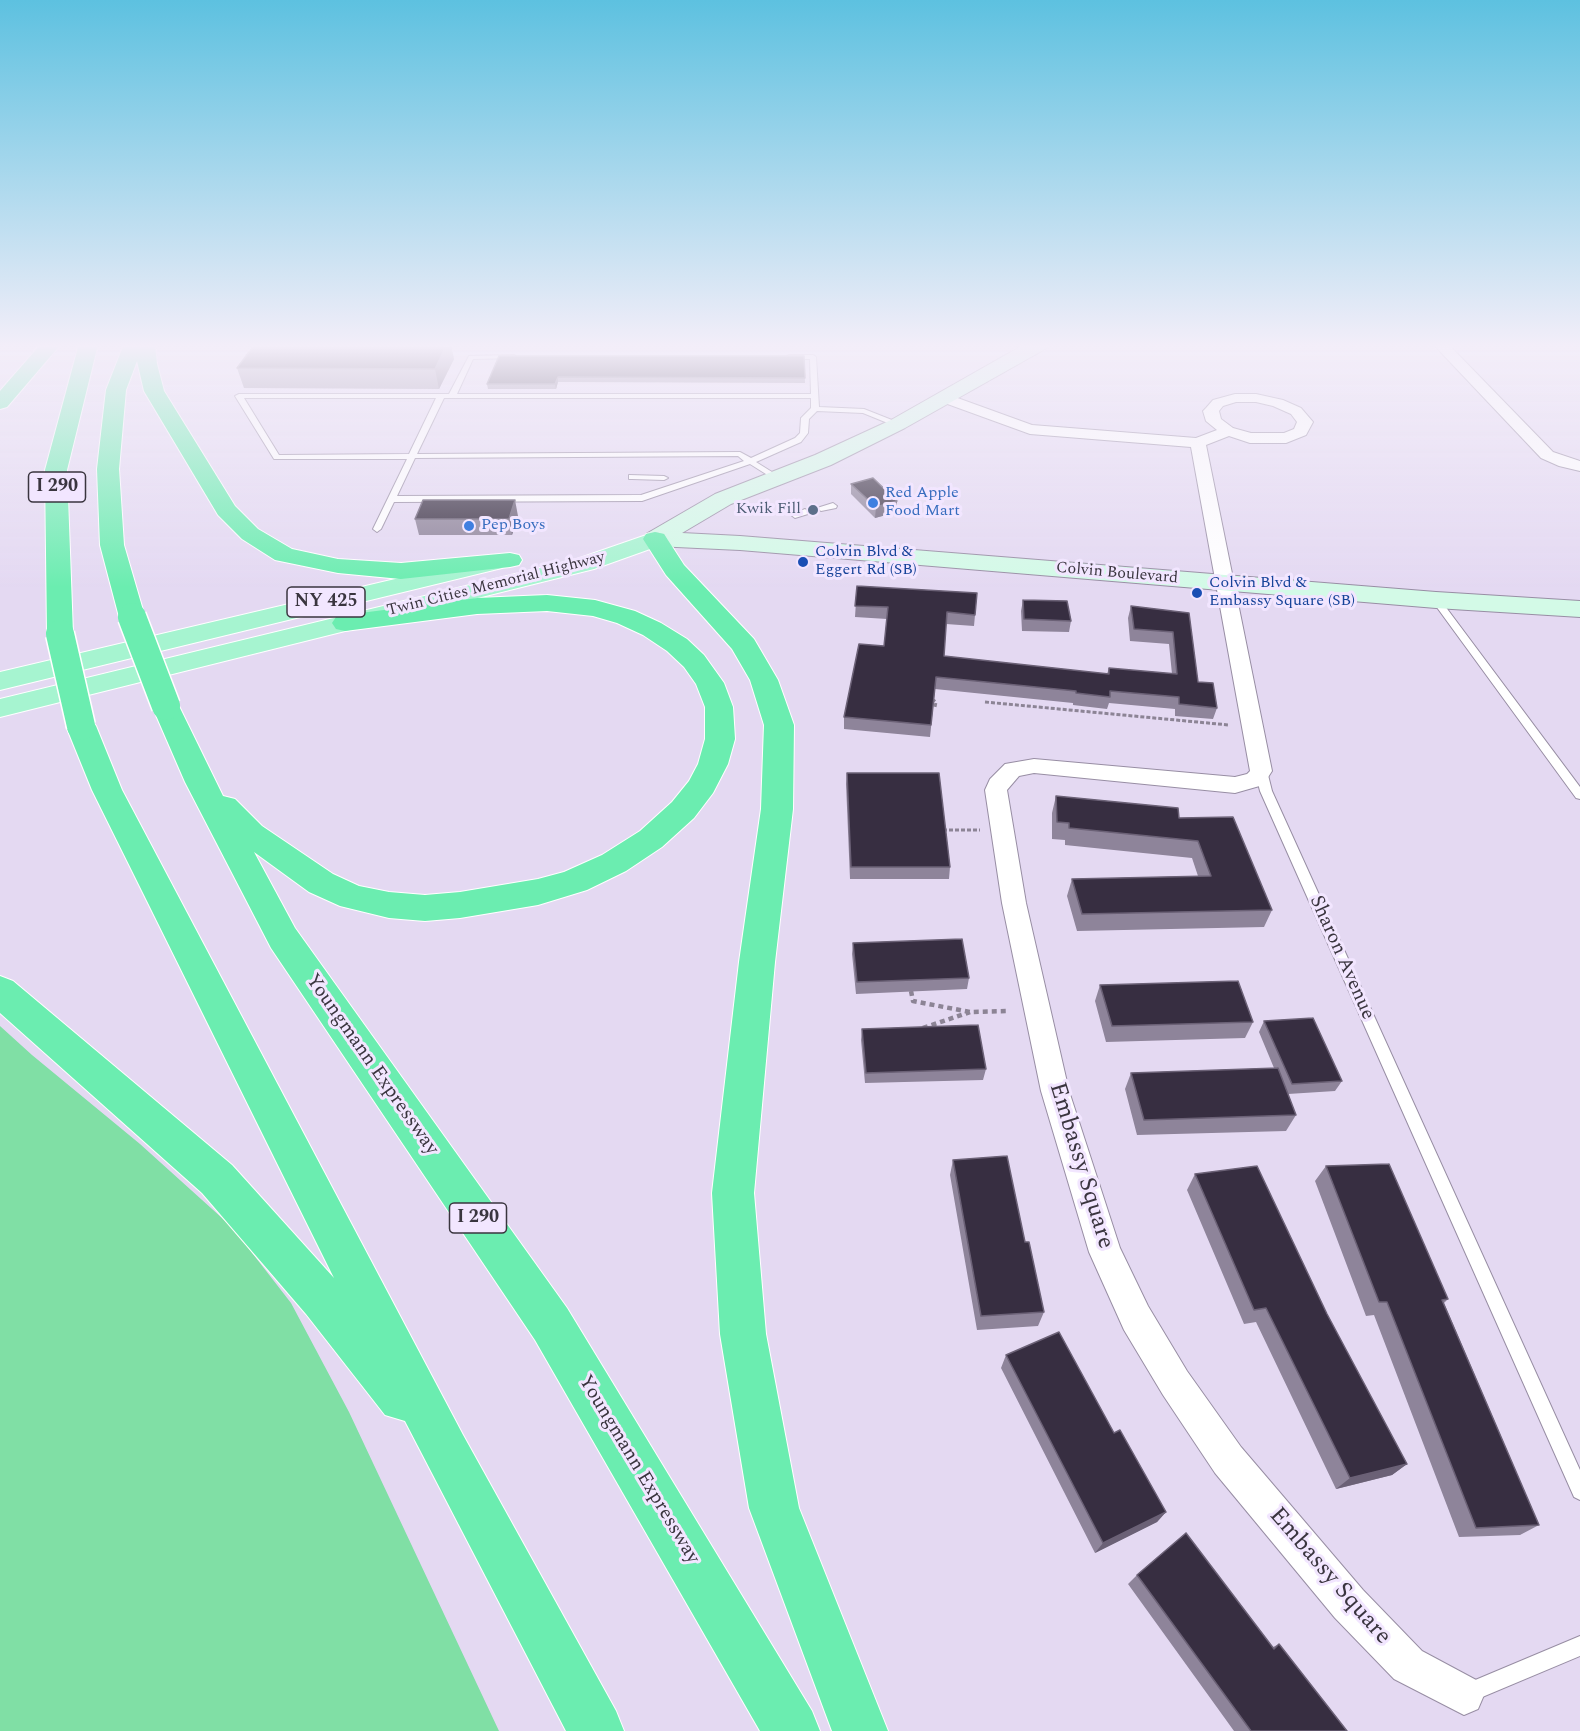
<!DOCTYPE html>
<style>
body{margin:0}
canvas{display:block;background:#e4d9f2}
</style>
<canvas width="1580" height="1731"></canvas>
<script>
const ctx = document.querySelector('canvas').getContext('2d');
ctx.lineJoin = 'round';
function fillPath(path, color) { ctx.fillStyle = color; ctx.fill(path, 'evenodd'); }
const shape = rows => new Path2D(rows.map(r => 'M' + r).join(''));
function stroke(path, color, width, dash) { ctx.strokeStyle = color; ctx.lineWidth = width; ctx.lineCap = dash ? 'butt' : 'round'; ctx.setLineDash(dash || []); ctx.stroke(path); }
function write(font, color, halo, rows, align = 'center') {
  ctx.font = font + ' Spectral,serif'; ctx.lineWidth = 6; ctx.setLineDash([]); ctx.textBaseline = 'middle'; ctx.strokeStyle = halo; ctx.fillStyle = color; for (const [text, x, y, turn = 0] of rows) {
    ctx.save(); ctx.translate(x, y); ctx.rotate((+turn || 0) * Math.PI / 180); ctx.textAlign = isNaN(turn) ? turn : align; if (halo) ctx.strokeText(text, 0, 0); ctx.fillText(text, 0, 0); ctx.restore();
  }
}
const green = shape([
 [0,1026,32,1055,140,1144,232,1227,291,1303,349,1412,499,1731,0,1731]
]);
const pathFar1 = shape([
 [932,699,936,702,935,707],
 [985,702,1229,725],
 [943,830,980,830]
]);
const path = shape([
 [911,991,913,1001,970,1012,1009,1011],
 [923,1028,970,1012]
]);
const lane = shape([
 [514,355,517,357,516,358,473,359,457,394,811,394,810,359,789,359,786,357,789,355,813,355,816,357,819,407,864,409,902,424,895,426,863,413,817,411,809,419,808,433,801,442,756,462,780,477,781,479,777,481,750,464,642,501,394,502,381,529,377,532,373,529,407,459,274,459,235,396,239,394,449,394,469,356,514,355],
 [244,398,436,398,409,454,279,455,244,398],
 [444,398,811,398,811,408,801,418,800,433,795,438,751,458,740,452,417,454,444,398],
 [738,456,744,461,641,495,397,496,415,458,738,456],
 [629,475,664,476,668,478,664,480,632,479,629,479,629,475],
 [833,503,837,506,836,508,821,511,817,508,833,503],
 [805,509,809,512,808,514,795,518,791,515,805,509],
 [1436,597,1439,598,1580,787,1580,799,1576,798,1433,602,1433,598,1436,597],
 [1261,767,1267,771,1272,791,1580,1470,1580,1500,1574,1497,1260,791,1255,771,1261,767],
 [1580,1636,1580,1656,1468,1703,1461,1700,1458,1693,1461,1686,1580,1636]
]);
const street = shape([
 [1433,344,1448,344,1553,452,1580,461,1580,471,1559,466,1541,458,1433,344],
 [1235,394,1256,394,1283,400,1301,408,1313,422,1306,435,1286,443,1250,443,1229,436,1206,445,1272,771,1263,785,1235,793,1034,773,1019,776,1007,790,1026,903,1069,1091,1120,1248,1148,1306,1187,1371,1241,1447,1363,1590,1422,1651,1478,1681,1484,1695,1478,1709,1464,1715,1394,1679,1335,1618,1215,1473,1163,1395,1124,1330,1089,1252,1041,1091,1002,903,985,790,990,779,1005,764,1034,759,1235,777,1247,774,1250,771,1191,447,1030,434,942,402,940,399,942,396,952,396,1032,425,1196,438,1217,430,1206,421,1203,411,1206,408,1213,400,1235,394],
 [1236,402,1256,402,1273,406,1291,414,1297,422,1294,429,1284,433,1251,433,1233,428,1221,419,1219,411,1223,406,1236,402]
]);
const secondary = shape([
 [1025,344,1049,344,1047,348,905,428,831,465,731,504,682,533,740,536,1436,592,1580,601,1580,617,1436,608,740,550,655,546,646,544,643,539,646,534,715,494,815,455,891,420,1025,344]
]);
const primary = shape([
 [655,532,664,534,667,539,664,544,594,569,0,717,0,699,577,559,655,532],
 [493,556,502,558,505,563,502,568,0,690,0,672,493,556]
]);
const highway = shape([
 [41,344,61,344,7,407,0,409,0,391,41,344],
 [79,344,98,344,67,470,73,634,69,640,60,642,51,640,47,634,45,470,79,344],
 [124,344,155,344,157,364,164,391,235,506,258,529,292,549,338,559,401,563,510,553,519,555,522,560,519,565,510,567,401,579,338,573,275,560,242,539,218,515,144,391,137,361,126,390,119,469,124,545,145,617,141,623,132,625,123,623,119,617,100,545,97,469,106,390,124,344],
 [655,532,664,534,684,565,754,639,778,680,794,725,793,809,775,962,754,1193,766,1334,799,1508,888,1731,832,1731,749,1508,720,1334,712,1193,739,962,761,809,764,725,750,680,732,649,666,575,643,539,646,534,655,532],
 [547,595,595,600,635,611,661,623,687,639,704,655,724,683,733,707,735,739,728,764,713,793,694,818,662,847,626,871,587,890,538,905,460,918,425,921,389,918,340,906,309,892,254,852,295,928,567,1308,812,1711,820,1731,760,1731,535,1340,271,948,185,782,152,706,156,700,166,697,176,700,223,796,235,799,262,826,333,874,359,886,389,892,425,895,460,892,538,879,564,872,602,855,640,831,672,802,689,781,698,764,705,739,705,707,696,684,684,667,667,651,643,635,617,623,593,616,547,611,477,614,345,631,336,629,332,623,336,617,345,615,477,598,547,595],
 [81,717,91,719,96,726,122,790,463,1435,616,1711,624,1731,566,1731,405,1421,385,1415,306,1314,202,1193,0,1013,0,976,13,981,232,1165,334,1278,92,790,66,726,71,719,81,717]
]);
const highwayBridge = shape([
 [132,617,166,706],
 [60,634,81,726]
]);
const wall = shape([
 [499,356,804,356,805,383,558,382,556,389,488,389,487,384],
 [454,359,439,389,244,388,237,368],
 [851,484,897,501,897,512,875,518,851,494],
 [518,516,512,535,419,535,415,519],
 [857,586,975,615,974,626,946,624,944,656,1107,674,1109,668,1172,674,1169,644,1130,641,1128,618,1131,606,1189,613,1198,682,1217,708,1213,719,1175,716,1175,709,1109,703,1107,709,1073,705,1073,703,935,689,930,737,844,729,844,717,884,646,887,619,855,617],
 [1023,600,1071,621,1069,632,1022,631,1021,611],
 [847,773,950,867,949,879,850,879,846,784],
 [1056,796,1179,818,1272,910,1264,927,1077,931,1067,896,1072,879,1198,876,1192,858,1065,845,1065,840,1052,839,1052,813],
 [853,943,969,978,967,989,856,994,852,954],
 [1100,985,1253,1022,1245,1038,1106,1042,1095,1001],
 [1264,1021,1342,1081,1335,1091,1288,1094,1296,1115,1286,1131,1137,1135,1125,1089,1131,1073,1274,1068,1259,1032],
 [862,1029,986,1069,983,1080,865,1083,861,1040],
 [953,1160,1025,1242,1044,1312,1038,1326,977,1330,950,1175],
 [1326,1166,1448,1299,1444,1303,1539,1525,1520,1535,1459,1537,1374,1315,1366,1316,1315,1181],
 [1195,1174,1327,1314,1407,1464,1392,1475,1336,1489,1256,1322,1244,1324,1187,1190],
 [1006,1355,1114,1433,1166,1512,1157,1522,1095,1553,1001,1368],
 [1137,1575,1273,1647,1279,1644,1347,1731,1234,1731,1128,1584]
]);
const shadedWall = shape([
 [447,344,451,344,454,359,439,389,435,369],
 [558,377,558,382,556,389,555,384],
 [515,500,518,516,512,535,509,519],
 [897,501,897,512,875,518,876,507],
 [1407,1464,1392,1475,1336,1489,1350,1478],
 [1166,1512,1157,1522,1095,1553,1103,1543]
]);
const building = shape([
 [255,344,447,344,435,369,237,368,255,344],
 [499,356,804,356,805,378,558,377,555,384,487,384,499,356],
 [873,478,897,501,876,507,851,484,873,478],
 [423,500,515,500,509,519,415,519,423,500],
 [857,586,977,593,975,615,947,612,944,656,1109,674,1109,668,1177,674,1173,632,1134,629,1131,606,1189,613,1198,682,1213,683,1217,708,1179,704,1179,697,1110,691,1110,697,1076,693,1076,691,936,677,931,725,844,717,859,644,884,646,888,607,855,606,857,586],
 [1023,600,1067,601,1071,621,1024,619,1023,600],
 [847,773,939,773,950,867,851,867,847,773],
 [1056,796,1178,808,1179,818,1233,817,1272,910,1082,914,1072,879,1211,876,1198,841,1069,828,1069,823,1057,822,1056,796],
 [962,939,969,978,857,982,853,943,962,939],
 [1238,981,1253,1022,1112,1026,1100,985,1238,981],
 [1313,1018,1342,1081,1292,1084,1264,1021,1313,1018],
 [978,1025,986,1069,866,1073,862,1029,978,1025],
 [1278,1068,1296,1115,1144,1120,1131,1073,1278,1068],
 [1007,1156,1025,1242,1029,1242,1044,1312,981,1316,953,1160,1007,1156],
 [1389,1164,1448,1299,1442,1300,1539,1525,1476,1528,1387,1302,1379,1302,1326,1166,1389,1164],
 [1257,1166,1327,1314,1407,1464,1350,1478,1266,1308,1254,1310,1195,1174,1257,1166],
 [1059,1332,1114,1433,1120,1430,1166,1512,1103,1543,1006,1355,1059,1332],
 [1186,1533,1274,1649,1279,1644,1347,1731,1251,1731,1137,1575,1186,1533]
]);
const markers = [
 [873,503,6,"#3f7fe0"],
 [813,510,6,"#5c6f8a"],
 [469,526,6,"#3f7fe0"],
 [803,562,6,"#1a4fb4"],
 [1197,593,6,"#1a4fb4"]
];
const farShopnames = [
 ["Red Apple",885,494],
 ["Food Mart",885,512],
 ["Pep Boys",481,526]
];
const farServicenames = [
 ["Kwik Fill",801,510]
];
const farTransitnames = [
 ["Colvin Blvd &",815,553],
 ["Eggert Rd (SB)",815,571],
 ["Colvin Blvd &",1209,584],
 ["Embassy Square (SB)",1209,602]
];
const farStreetnames = [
 ["Colvin Boulevard",1117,574,5],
 ["Twin Cities Memorial Highway",496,585,-14]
];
const shields = [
 [57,487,57],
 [326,602,78],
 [478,1218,57]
];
const shieldNames = [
 ["I 290",57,487],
 ["NY 425",326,602],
 ["I 290",478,1218]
];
const streetNames = [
 ["Sharon Avenue",1341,958,66],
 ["Youngmann Expressway",371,1065,55],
 ["Youngmann Expressway",638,1470,59]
];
const nearStreetnames = [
 ["Embassy Square",1080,1166,73],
 ["Embassy Square",1329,1577,49]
];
fillPath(green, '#80dfa5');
stroke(lane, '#988ea4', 2);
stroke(street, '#988ea4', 2);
stroke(secondary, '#988ea4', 2);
stroke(primary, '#fff', 2);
stroke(highway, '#fff', 2);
stroke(pathFar1, '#8c8495', 3, [4, 2]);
stroke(path, '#8c8495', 4.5, [5, 4]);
fillPath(lane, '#fff');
fillPath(street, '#fff');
fillPath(secondary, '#d3fae7');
fillPath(primary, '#a6f4d0');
fillPath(highway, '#6bedb0');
stroke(highwayBridge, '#fff', 31, []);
stroke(highwayBridge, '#6bedb0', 28);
fillPath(wall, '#8e849a');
fillPath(shadedWall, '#6b6176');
fillPath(building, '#372e41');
stroke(building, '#6b6176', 1.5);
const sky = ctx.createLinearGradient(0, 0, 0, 587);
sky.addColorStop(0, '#5dc1e0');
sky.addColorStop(0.59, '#f3eef9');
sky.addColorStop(1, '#f3eef900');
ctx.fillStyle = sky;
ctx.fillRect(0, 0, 1580, 587);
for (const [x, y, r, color] of markers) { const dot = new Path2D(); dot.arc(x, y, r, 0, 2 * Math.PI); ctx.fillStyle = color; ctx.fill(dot); stroke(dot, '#f2e6ff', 2); }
write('16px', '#366cbe', '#f2e6ff', farShopnames, 'left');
write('16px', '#4e5e75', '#f2e6ff', farServicenames, 'right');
write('16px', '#164399', '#f2e6ff', farTransitnames, 'left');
write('16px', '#3a353f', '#f2e6ff', farStreetnames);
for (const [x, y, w] of shields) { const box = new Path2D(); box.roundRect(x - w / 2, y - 15, w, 30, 4.5); ctx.fillStyle = '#f2e6ff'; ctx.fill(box); stroke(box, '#3a353f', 1.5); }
write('bold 18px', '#3a353f', null, shieldNames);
write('20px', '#3a353f', '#f2e6ff', streetNames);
write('24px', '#3a353f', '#f2e6ff', nearStreetnames);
</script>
